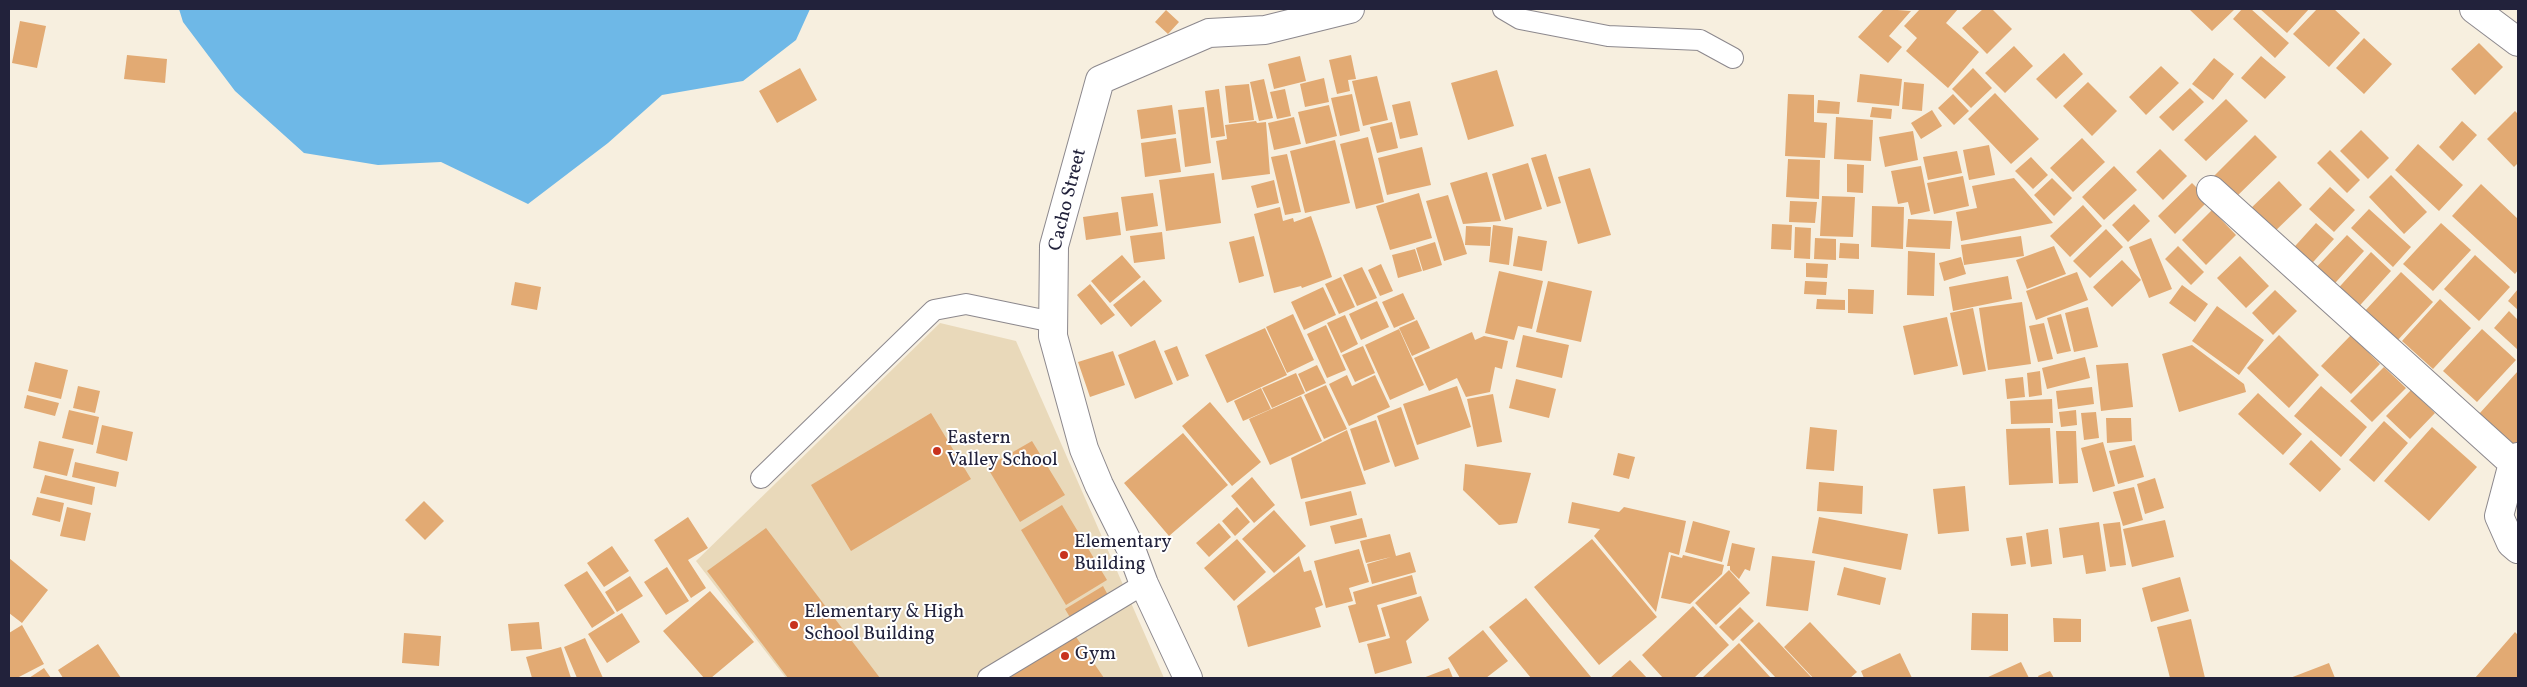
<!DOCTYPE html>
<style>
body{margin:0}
#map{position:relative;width:2527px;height:687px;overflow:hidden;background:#f7efdf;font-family:Vollkorn,serif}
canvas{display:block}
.frame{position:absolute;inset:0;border:10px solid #22223b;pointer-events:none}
</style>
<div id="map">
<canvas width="2527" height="687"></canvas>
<div class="frame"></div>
</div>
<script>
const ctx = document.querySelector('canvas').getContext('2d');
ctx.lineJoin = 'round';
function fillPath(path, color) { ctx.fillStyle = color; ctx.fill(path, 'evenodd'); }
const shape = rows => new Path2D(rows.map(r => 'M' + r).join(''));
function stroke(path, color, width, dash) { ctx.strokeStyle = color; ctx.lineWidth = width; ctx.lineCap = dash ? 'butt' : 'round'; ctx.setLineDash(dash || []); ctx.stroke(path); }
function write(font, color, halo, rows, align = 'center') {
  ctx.font = font + ' Vollkorn,serif'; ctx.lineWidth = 4; ctx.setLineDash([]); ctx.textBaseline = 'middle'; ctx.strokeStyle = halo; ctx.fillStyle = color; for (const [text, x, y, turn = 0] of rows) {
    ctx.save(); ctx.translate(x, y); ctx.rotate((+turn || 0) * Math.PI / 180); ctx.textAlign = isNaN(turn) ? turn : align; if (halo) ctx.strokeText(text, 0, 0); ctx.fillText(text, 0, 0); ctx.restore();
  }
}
const built = shape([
 [940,323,1016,341,1164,678,786,678,696,561]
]);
const water = shape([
 [179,9,810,9,796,40,743,81,662,95,608,143,528,204,441,162,378,165,304,153,235,91,183,22]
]);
const building = shape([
 [1884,9,1911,11,1889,36,1902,47,1888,63,1858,37],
 [1920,9,1958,9,1946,23,1979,52,1948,88,1906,51,1917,38,1904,26],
 [1983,9,1992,9,2012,29,1987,54,1962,28],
 [2189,9,2235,9,2212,31],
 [2242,9,2251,9,2289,43,2275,58,2233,19],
 [2260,9,2309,9,2287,33],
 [2317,9,2334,9,2360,33,2329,67,2293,34],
 [1166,10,1179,22,1168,34,1155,22],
 [20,21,46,26,37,68,12,63],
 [2364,38,2392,64,2364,94,2336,68],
 [2479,43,2503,67,2475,95,2451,69],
 [2014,46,2033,66,2005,93,1985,73],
 [2064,53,2083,74,2056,99,2036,79],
 [127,55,167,59,165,83,124,79],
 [1351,55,1356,79,1348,80,1350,91,1337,94,1329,60],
 [1300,56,1306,81,1274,89,1268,64],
 [2261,56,2286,77,2265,99,2241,78],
 [2214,58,2234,74,2213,100,2192,84],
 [2161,66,2179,83,2146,115,2129,97],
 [800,68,817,100,777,123,759,91],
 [1973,68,1992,88,1971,108,1952,89],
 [1497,70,1514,126,1468,140,1451,83],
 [1860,74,1902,79,1899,106,1857,102],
 [1377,76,1388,120,1363,126,1352,81],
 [1324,78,1329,102,1305,107,1300,84],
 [1264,79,1273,118,1259,121,1250,82],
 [1904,82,1924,84,1922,111,1902,109],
 [2088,82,2117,111,2092,136,2063,106],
 [1249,84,1254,120,1229,123,1225,86],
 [2190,88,2204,102,2173,131,2159,117],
 [1219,89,1225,136,1211,138,1205,91],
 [1285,89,1291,116,1277,119,1270,92],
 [1995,93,2039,139,2011,164,1968,119],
 [1352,94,1360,131,1340,136,1331,98],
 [1788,94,1814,95,1814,122,1827,123,1825,158,1785,156],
 [1953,94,1969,111,1954,125,1938,108],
 [2226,99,2248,121,2206,161,2184,140],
 [1818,100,1840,102,1839,114,1817,113],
 [1410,101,1418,135,1400,139,1392,105],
 [1172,105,1176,134,1141,139,1137,110],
 [1329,105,1337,136,1306,144,1298,112],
 [1204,107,1211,163,1185,167,1178,110],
 [1872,107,1892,109,1891,119,1870,117],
 [1932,110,1942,126,1921,139,1911,123],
 [2515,111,2518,114,2518,163,2514,167,2487,139],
 [1294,117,1301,144,1274,150,1268,123],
 [1836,117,1873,120,1871,161,1834,159],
 [1256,121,1257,123,1266,122,1270,174,1222,180,1216,141,1227,139,1225,125],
 [2462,121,2477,135,2453,161,2439,147],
 [1392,122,1398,148,1377,153,1370,127],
 [2361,130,2389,158,2368,179,2340,151],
 [1913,131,1918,160,1885,167,1879,137],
 [2255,135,2277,157,2234,199,2212,178],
 [1368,137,1384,202,1356,209,1340,144],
 [1176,138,1181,172,1145,177,1141,143],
 [2082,138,2105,162,2073,192,2050,168],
 [1335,140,1350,203,1305,213,1290,151],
 [2418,144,2463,185,2439,211,2395,170],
 [1989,145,1995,175,1969,180,1963,150],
 [1422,147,1431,185,1387,195,1378,158],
 [2160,149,2187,176,2163,200,2136,172],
 [2330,150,2360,180,2347,193,2317,163],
 [1957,151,1962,173,1928,180,1923,157],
 [1287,154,1301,212,1285,215,1271,157],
 [1546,154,1561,203,1547,207,1531,158],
 [2031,157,2048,175,2033,189,2015,171],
 [1788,159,1820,160,1819,199,1786,197],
 [1528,163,1542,209,1505,220,1492,174],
 [1847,164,1864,165,1863,193,1847,192],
 [1921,166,1930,211,1911,215,1908,202,1898,204,1891,171],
 [2114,166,2137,190,2104,220,2082,197],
 [1590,168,1611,235,1578,244,1558,177],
 [1487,172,1501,221,1463,224,1450,183],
 [1214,173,1221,223,1166,231,1159,180],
 [2391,175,2427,212,2404,234,2369,197],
 [1963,176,1969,206,1934,214,1927,183],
 [2014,178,2053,223,1961,241,1956,212,1977,208,1972,186],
 [2052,178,2072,198,2054,216,2034,195],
 [1274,180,1279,203,1257,208,1251,186],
 [2279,181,2302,205,2269,237,2246,213],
 [2192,183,2209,200,2175,234,2158,216],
 [2481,184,2518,219,2518,270,2515,274,2452,216],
 [2330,187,2355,210,2334,232,2309,209],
 [1153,193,1158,226,1126,231,1121,197],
 [1419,193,1432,238,1390,250,1376,206],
 [1448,195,1467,254,1444,261,1426,201],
 [1822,196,1855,197,1853,237,1820,236],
 [1790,201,1817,202,1815,223,1789,222],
 [2134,204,2150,221,2128,242,2112,225],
 [2083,205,2102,226,2070,257,2050,236],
 [1872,206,1904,207,1903,249,1871,247],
 [1280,207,1283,221,1293,218,1294,222,1311,216,1332,277,1302,288,1301,286,1274,293,1254,214],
 [2369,209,2411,247,2393,267,2351,228],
 [2212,210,2236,235,2206,265,2182,240],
 [1118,212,1121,235,1086,240,1083,217],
 [1908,219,1952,221,1950,249,1906,247],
 [2316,223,2334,239,2305,271,2287,255],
 [2441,223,2471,250,2433,291,2403,264],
 [1772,224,1792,225,1791,250,1771,249],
 [1493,225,1513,228,1509,265,1489,262],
 [1466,226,1491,227,1490,246,1465,245],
 [1795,227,1811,228,1810,259,1794,258],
 [2106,229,2123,247,2090,278,2073,261],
 [1162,232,1165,259,1134,263,1130,236],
 [2347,235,2364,251,2327,292,2309,275],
 [1254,236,1264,276,1239,283,1229,242],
 [1518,236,1547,241,1542,271,1513,266],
 [2021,236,2024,256,1964,265,1961,245],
 [1815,238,1836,239,1836,260,1814,259],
 [2151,238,2172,289,2149,298,2129,247],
 [1435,242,1442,265,1423,271,1416,248],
 [1840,243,1859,244,1859,259,1839,258],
 [2054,246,2066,274,2027,289,2016,260],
 [2178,246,2204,272,2191,285,2165,259],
 [1415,249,1422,271,1398,278,1392,255],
 [1908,251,1935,253,1934,296,1907,295],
 [2371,252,2391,271,2353,313,2333,294],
 [1122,255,1141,277,1110,303,1091,281],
 [2475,255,2510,287,2479,321,2444,289],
 [2240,256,2269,286,2246,308,2217,278],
 [1961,257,1966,274,1944,281,1939,263],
 [2122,260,2141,280,2112,307,2093,287],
 [1806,263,1828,264,1827,278,1806,277],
 [1381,264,1393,291,1380,296,1368,270],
 [1362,267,1377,298,1357,306,1343,275],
 [1499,271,1543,281,1532,329,1518,326,1514,340,1485,333],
 [2077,272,2088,300,2036,320,2026,291],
 [2401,272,2433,302,2396,342,2364,312],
 [2008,276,2012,299,1953,311,1949,287],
 [1341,277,1355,307,1339,314,1325,284],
 [1144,280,1162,301,1131,327,1113,305],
 [1548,281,1592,291,1581,342,1536,332],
 [1805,281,1827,282,1826,295,1804,294],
 [515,282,541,287,537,310,511,305],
 [1090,284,1115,315,1101,325,1077,295],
 [2182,285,2208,304,2195,322,2169,303],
 [1323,287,1336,315,1304,330,1291,302],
 [1848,289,1874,290,1873,314,1848,313],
 [2518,289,2518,310,2508,301],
 [2275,290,2297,311,2273,335,2252,313],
 [1403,293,1415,319,1394,328,1382,302],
 [1817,299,1845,300,1845,310,1816,309],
 [2440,299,2471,328,2433,369,2402,341],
 [1377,301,1389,327,1361,340,1349,314],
 [2022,302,2031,364,1988,370,1979,308],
 [2217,306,2264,340,2239,375,2192,341],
 [2088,307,2098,347,2074,352,2065,313],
 [1973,308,1986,371,1963,375,1950,313],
 [2509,311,2518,320,2518,350,2494,328],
 [1293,314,1314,360,1287,373,1266,327],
 [2061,314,2071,351,2057,354,2047,318],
 [1345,315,1358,344,1341,353,1327,323],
 [1947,317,1958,366,1914,375,1903,326],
 [1417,320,1430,348,1412,356,1399,328],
 [2044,323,2053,359,2038,362,2029,326],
 [1326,325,1346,370,1327,378,1307,334],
 [1265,328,1287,375,1227,403,1205,355],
 [1399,329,1424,385,1390,400,1365,345],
 [2482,329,2516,360,2477,402,2443,371],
 [1472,332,1475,340,1484,336,1508,341,1502,369,1495,367,1490,392,1466,397,1457,378,1429,391,1414,358],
 [1523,335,1569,345,1562,378,1516,367],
 [2279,335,2319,375,2289,408,2247,368],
 [2351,335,2380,364,2351,394,2321,366],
 [1155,340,1173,384,1135,399,1118,355],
 [2192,345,2244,384,2246,392,2179,412,2162,354],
 [1177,346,1189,376,1177,381,1164,351],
 [1363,346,1375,373,1355,382,1342,355],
 [1113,351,1125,385,1090,397,1078,362],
 [2085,357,2090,378,2047,389,2042,368],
 [35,362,68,370,61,399,28,391],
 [2128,363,2133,407,2101,411,2096,365],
 [1317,365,1326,383,1306,392,1298,374],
 [2384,367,2406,388,2372,422,2350,401],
 [2040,371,2042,395,2029,397,2027,373],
 [2518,371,2518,445,2516,448,2479,414],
 [1296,373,1305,393,1272,408,1262,388],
 [1347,375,1352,386,1375,375,1390,407,1349,426,1329,384],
 [2023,377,2025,397,2007,399,2005,379],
 [1516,379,1556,389,1549,418,1509,408],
 [1326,385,1347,429,1324,439,1304,395],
 [78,386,100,391,95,413,73,408],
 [1457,386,1471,427,1417,445,1403,404],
 [2321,386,2367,427,2341,457,2294,416],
 [2092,387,2094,404,2058,409,2056,391],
 [1261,388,1271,409,1243,421,1234,401],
 [2411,390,2435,413,2410,439,2386,416],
 [2258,393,2302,434,2283,455,2238,414],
 [1493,394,1502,442,1477,447,1467,399],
 [27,395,59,403,55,416,24,408],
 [1301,396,1322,441,1270,465,1249,419],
 [2052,399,2053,423,2011,424,2010,401],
 [1210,402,1261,462,1232,486,1182,426],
 [1401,407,1419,459,1395,467,1377,416],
 [69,410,99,417,93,445,62,438],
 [2076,410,2077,425,2061,427,2059,412],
 [2096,412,2099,438,2084,440,2081,413],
 [931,413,971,479,851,551,811,485],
 [2106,418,2131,418,2132,441,2107,443],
 [1376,420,1390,462,1364,471,1350,429],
 [2384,421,2408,443,2374,482,2349,460],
 [102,425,133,432,127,461,96,453],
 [1810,427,1837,430,1834,471,1806,469],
 [2432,427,2477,467,2429,521,2384,481],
 [2050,428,2053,483,2009,485,2006,429],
 [1347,430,1366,484,1301,499,1291,458],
 [2056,431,2076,431,2078,483,2059,484],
 [1183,433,1228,485,1169,536,1124,483],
 [2311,440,2341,469,2320,492,2289,464],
 [39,441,74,449,67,476,33,468],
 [1032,441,1065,495,1020,522,987,467],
 [2103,442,2115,486,2093,492,2081,448],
 [2135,445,2144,477,2118,484,2109,451],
 [1618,453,1635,457,1629,479,1613,475],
 [75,462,119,472,116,487,72,477],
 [1465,464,1531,473,1517,523,1499,525,1463,490],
 [45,475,95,487,92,505,40,493],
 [1252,477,1275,505,1254,523,1231,496],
 [2155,478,2164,508,2145,514,2137,484],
 [1819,482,1863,486,1862,514,1817,511],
 [1965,486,1969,531,1938,534,1933,489],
 [2134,487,2143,520,2123,526,2113,492],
 [1351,491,1357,515,1310,526,1305,502],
 [37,497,64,503,60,522,32,515],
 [424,501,444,521,425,540,405,520],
 [1572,502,1619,512,1624,507,1686,521,1679,555,1669,552,1656,612,1594,536,1600,529,1568,523],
 [1062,505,1107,580,1066,605,1021,530],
 [67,507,91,513,85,541,60,536],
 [1237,507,1250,522,1235,536,1222,521],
 [1274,510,1306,546,1274,573,1242,539],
 [688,517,708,548,688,560,706,588,691,598,654,540],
 [1819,517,1908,534,1901,570,1812,553],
 [1362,518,1367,537,1335,544,1330,526],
 [2165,520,2174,557,2132,567,2123,529],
 [1693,521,1730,531,1722,562,1685,552],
 [2099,522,2106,571,2086,574,2083,555,2063,558,2059,528],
 [2120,522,2126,565,2110,567,2103,524],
 [1219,523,1231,537,1209,557,1196,543],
 [766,528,880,678,788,678,707,571],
 [2048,529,2052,564,2031,567,2026,533],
 [1390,534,1396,556,1410,552,1416,572,1372,584,1367,564,1391,557,1366,563,1360,541],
 [2022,536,2026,564,2011,566,2006,538],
 [1237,539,1266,572,1234,601,1204,568],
 [1592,539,1657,617,1599,665,1534,587],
 [1732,543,1755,548,1750,571,1745,569,1739,579,1730,570,1730,566,1727,566],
 [612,546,629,571,604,587,587,563],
 [1359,549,1369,582,1349,588,1353,601,1326,608,1314,561],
 [1671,555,1682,558,1683,555,1724,565,1722,574,1690,604,1661,598],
 [1299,556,1304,572,1311,570,1323,605,1315,608,1321,627,1248,647,1237,606],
 [1772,556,1815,561,1808,611,1766,606],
 [9,558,48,590,22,623,9,613],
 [667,567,689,601,666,615,644,582],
 [1844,567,1886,578,1880,605,1837,595],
 [1729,570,1750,593,1716,625,1695,603],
 [587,571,615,613,592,628,564,585],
 [1412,575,1417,594,1377,605,1386,636,1359,643,1348,606,1356,604,1353,592],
 [630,576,643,596,617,612,605,592],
 [2180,577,2189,611,2151,622,2142,588],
 [1103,586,1109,597,1071,619,1065,609],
 [710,591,754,642,711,678,704,678,663,631],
 [1421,596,1429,620,1406,641,1412,663,1375,674,1367,644,1390,638,1381,608],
 [1526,598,1591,677,1590,678,1531,678,1489,627],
 [1693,606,1729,645,1694,678,1663,678,1642,655],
 [1740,607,1754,621,1733,641,1719,627],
 [622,613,640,642,607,663,588,634],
 [1972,613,2008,614,2008,651,1971,650],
 [2053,618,2081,619,2081,642,2054,642],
 [2191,619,2205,678,2170,678,2157,627],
 [539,622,542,649,511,651,508,624],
 [1759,622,1812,678,1776,678,1740,640],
 [1810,622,1857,672,1850,678,1813,678,1784,647],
 [22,625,44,664,17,678,9,678,9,633],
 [1483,630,1508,661,1486,678,1460,678,1448,658],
 [2515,632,2518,635,2518,678,2475,678],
 [404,633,441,636,439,666,402,663],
 [1074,634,1104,678,1009,678],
 [585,638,603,678,577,678,564,647],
 [1739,643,1771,678,1702,678],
 [98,644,121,678,63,678,58,670],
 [561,647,571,678,532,678,526,657],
 [1900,653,1912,678,1864,678,1861,671],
 [1630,660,1647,678,1610,678],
 [2021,662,2029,678,1986,678],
 [2329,663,2335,678,2290,678],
 [44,668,51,678,29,678],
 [1449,668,1453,678,1423,678],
 [2050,671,2054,678,2039,678,2038,676]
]);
const service = shape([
 [1503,9,1520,19,1608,36,1700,40,1733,58],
 [761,478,934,310,966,304,1053,322],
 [988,678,1144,584]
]);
const minor = shape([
 [2474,9,2518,42],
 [2211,190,2513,463],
 [2518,457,2513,463,2499,516,2511,543,2518,549],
 [1188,678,1144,584,1131,549,1099,485,1084,449,1053,336,1054,246,1100,80,1209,33,1265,30,1350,9]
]);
const markers = [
 [937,451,5,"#c8321e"],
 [1064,555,5,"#c8321e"],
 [794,625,5,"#c8321e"],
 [1065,656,5,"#c8321e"]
];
const streetNames = [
 ["Cacho Street",1069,200,-76]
];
const poiNames = [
 ["Eastern",947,440],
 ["Valley School",947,462],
 ["Elementary",1074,544],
 ["Building",1074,566],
 ["Elementary & High",804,614],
 ["School Building",804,636],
 ["Gym",1075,656]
];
fillPath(built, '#e9d9ba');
fillPath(water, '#6eb8e7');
fillPath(building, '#e2aa73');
stroke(service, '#8c888d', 22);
stroke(minor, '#8c888d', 30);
stroke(service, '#fff', 20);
stroke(minor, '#fff', 28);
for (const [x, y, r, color] of markers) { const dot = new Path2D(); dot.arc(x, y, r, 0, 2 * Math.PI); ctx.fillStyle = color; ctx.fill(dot); stroke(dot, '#fff', 2); }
write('19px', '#22223b', '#fff', streetNames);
write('19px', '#22223b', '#fff', poiNames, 'left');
</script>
